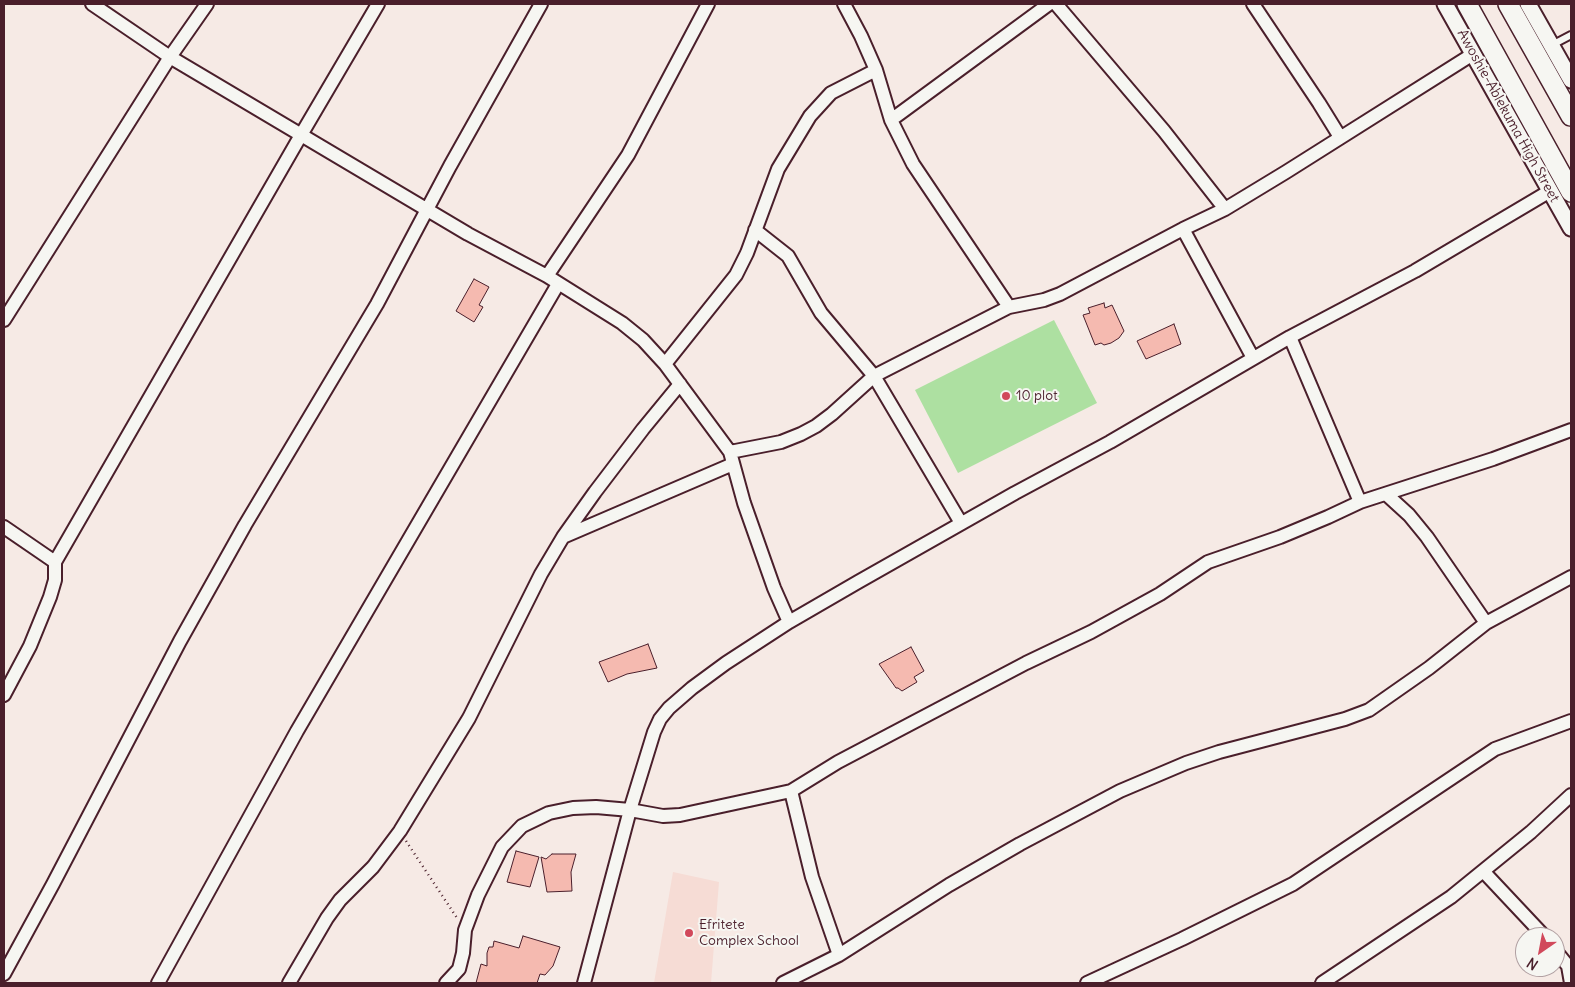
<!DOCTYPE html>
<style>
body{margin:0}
#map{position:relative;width:1575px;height:987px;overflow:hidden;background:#f6eae5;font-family:Delius,sans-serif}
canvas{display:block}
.frame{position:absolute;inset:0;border:5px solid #4a1f2b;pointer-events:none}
.north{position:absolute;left:1515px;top:927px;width:50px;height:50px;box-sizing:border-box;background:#f6f6f2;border:1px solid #b1a0a2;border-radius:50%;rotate:213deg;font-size:14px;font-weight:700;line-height:20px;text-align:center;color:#4a1f2b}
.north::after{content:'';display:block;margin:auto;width:18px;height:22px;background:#d1495b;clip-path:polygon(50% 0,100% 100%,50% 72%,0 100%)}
</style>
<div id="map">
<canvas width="1575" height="987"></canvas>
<div class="frame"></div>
<div class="north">N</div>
</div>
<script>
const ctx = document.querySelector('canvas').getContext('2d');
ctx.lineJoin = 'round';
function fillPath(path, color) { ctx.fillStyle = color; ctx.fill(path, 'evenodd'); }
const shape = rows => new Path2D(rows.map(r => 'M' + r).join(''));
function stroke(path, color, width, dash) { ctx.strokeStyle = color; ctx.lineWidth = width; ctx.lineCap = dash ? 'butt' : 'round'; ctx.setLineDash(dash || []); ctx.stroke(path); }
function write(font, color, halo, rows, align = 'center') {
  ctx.font = font + ' Delius,sans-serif'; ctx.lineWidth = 4; ctx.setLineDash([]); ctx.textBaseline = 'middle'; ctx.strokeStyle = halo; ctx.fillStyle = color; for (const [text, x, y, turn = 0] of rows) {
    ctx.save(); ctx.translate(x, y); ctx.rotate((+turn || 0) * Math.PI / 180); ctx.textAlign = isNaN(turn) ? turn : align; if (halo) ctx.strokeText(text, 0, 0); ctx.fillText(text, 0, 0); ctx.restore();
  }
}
const built = shape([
 [673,872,719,882,711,983,654,983]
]);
const green = shape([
 [1054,320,1097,403,958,473,915,390]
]);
const building = shape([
 [474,279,489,287,479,305,483,307,474,322,456,311,474,279],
 [1104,303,1105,308,1112,305,1124,331,1119,338,1111,343,1104,345,1101,343,1095,345,1083,315,1090,313,1088,308,1104,303],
 [1174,324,1181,344,1146,359,1137,341,1174,324],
 [648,644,657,668,627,674,608,682,599,662,648,644],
 [911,647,924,671,914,677,917,682,902,691,898,688,896,688,879,664,911,647],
 [516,851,539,857,530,887,507,882,516,851],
 [552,854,576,854,571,872,572,891,547,892,541,857,546,859,552,854],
 [523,936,560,947,553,966,545,975,540,974,537,983,476,983,481,964,487,966,487,953,489,947,493,947,494,941,519,948,523,936]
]);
const path = shape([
 [406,841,457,918]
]);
const service = shape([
 [1552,45,1571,35]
]);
const minor = shape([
 [92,4,170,57,468,234,547,276,622,323,643,340,665,364,730,452,744,503,774,588,789,622],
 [844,4,861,36,876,70,891,120,913,164,1009,307],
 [1056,4,1164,131,1225,209],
 [1253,4,1319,103,1340,137],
 [891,120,1049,4],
 [1183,229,1253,358],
 [755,230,788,256,821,313,874,376,961,523],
 [547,276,628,155,708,4],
 [4,320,170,57,207,4],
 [1290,337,1360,502],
 [665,364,736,275,747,253,778,169,810,116,831,93,876,70],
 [730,452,781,442,801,434,816,426,832,414,874,376,1009,307,1044,300,1060,294,1183,229,1225,209,1286,172,1473,54],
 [1386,494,1409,515,1427,537,1486,623],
 [4,527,55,562],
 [563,537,733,464],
 [4,695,30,646,50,597,55,580,55,562,301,135,378,4],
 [791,791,812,877,839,955],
 [1483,871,1545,937],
 [1555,950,1568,966,1571,983],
 [4,974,53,884,180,641,245,525,377,304,450,166,541,4],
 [158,983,297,731,558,284],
 [289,983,327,918,340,900,373,867,400,831,469,718,541,574,563,537,595,492,643,429,680,384],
 [446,983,459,969,463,953,465,930,478,895,502,847,522,826,549,813,573,808,596,807,630,810,663,816,680,815,791,791,838,762,1026,663,1091,632,1160,594,1208,562,1280,537,1328,517,1360,502,1493,459,1571,430],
 [584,983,630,810,654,732,660,719,669,708,692,688,726,663,789,622,858,582,1015,493,1110,442,1290,337,1415,271,1550,191],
 [783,983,839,955,949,885,1020,844,1120,791,1186,763,1219,752,1345,719,1369,710,1429,668,1486,623,1571,577],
 [1087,983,1182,939,1293,884,1495,749,1571,721],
 [1322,983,1451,897,1531,832,1571,795]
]);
const tertiary = shape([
 [1445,4,1571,228],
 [1528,4,1571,80]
]);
const primary = shape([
 [1467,4,1571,192],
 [1508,4,1571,116]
]);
const markers = [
 [1006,396,5,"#d1495b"],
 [689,933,5,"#d1495b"]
];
const streetNames = [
 ["Awoshie-Ablekuma High Street",1508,116,61]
];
const poiNames = [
 ["10 plot",1016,396],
 ["Efritete",699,925],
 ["Complex School",699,941]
];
fillPath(built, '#f6dcd5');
fillPath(green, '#ade0a1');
fillPath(building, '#f5bab0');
stroke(building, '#4a1f2b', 1);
stroke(service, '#4a1f2b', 10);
stroke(minor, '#4a1f2b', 16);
stroke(tertiary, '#4a1f2b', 19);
stroke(primary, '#4a1f2b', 22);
stroke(path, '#4a1f2b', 2.5, [1, 4]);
stroke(service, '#f6f6f2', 6);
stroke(minor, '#f6f6f2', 12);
stroke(tertiary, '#f6f6f2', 15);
stroke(primary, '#f6f6f2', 19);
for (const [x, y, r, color] of markers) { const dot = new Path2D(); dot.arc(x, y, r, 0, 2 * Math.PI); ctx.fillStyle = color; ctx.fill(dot); stroke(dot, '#f6f6f2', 2); }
write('14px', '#4a1f2b', '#f6f6f2', streetNames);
write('14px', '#4a1f2b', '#f6f6f2', poiNames, 'left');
</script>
